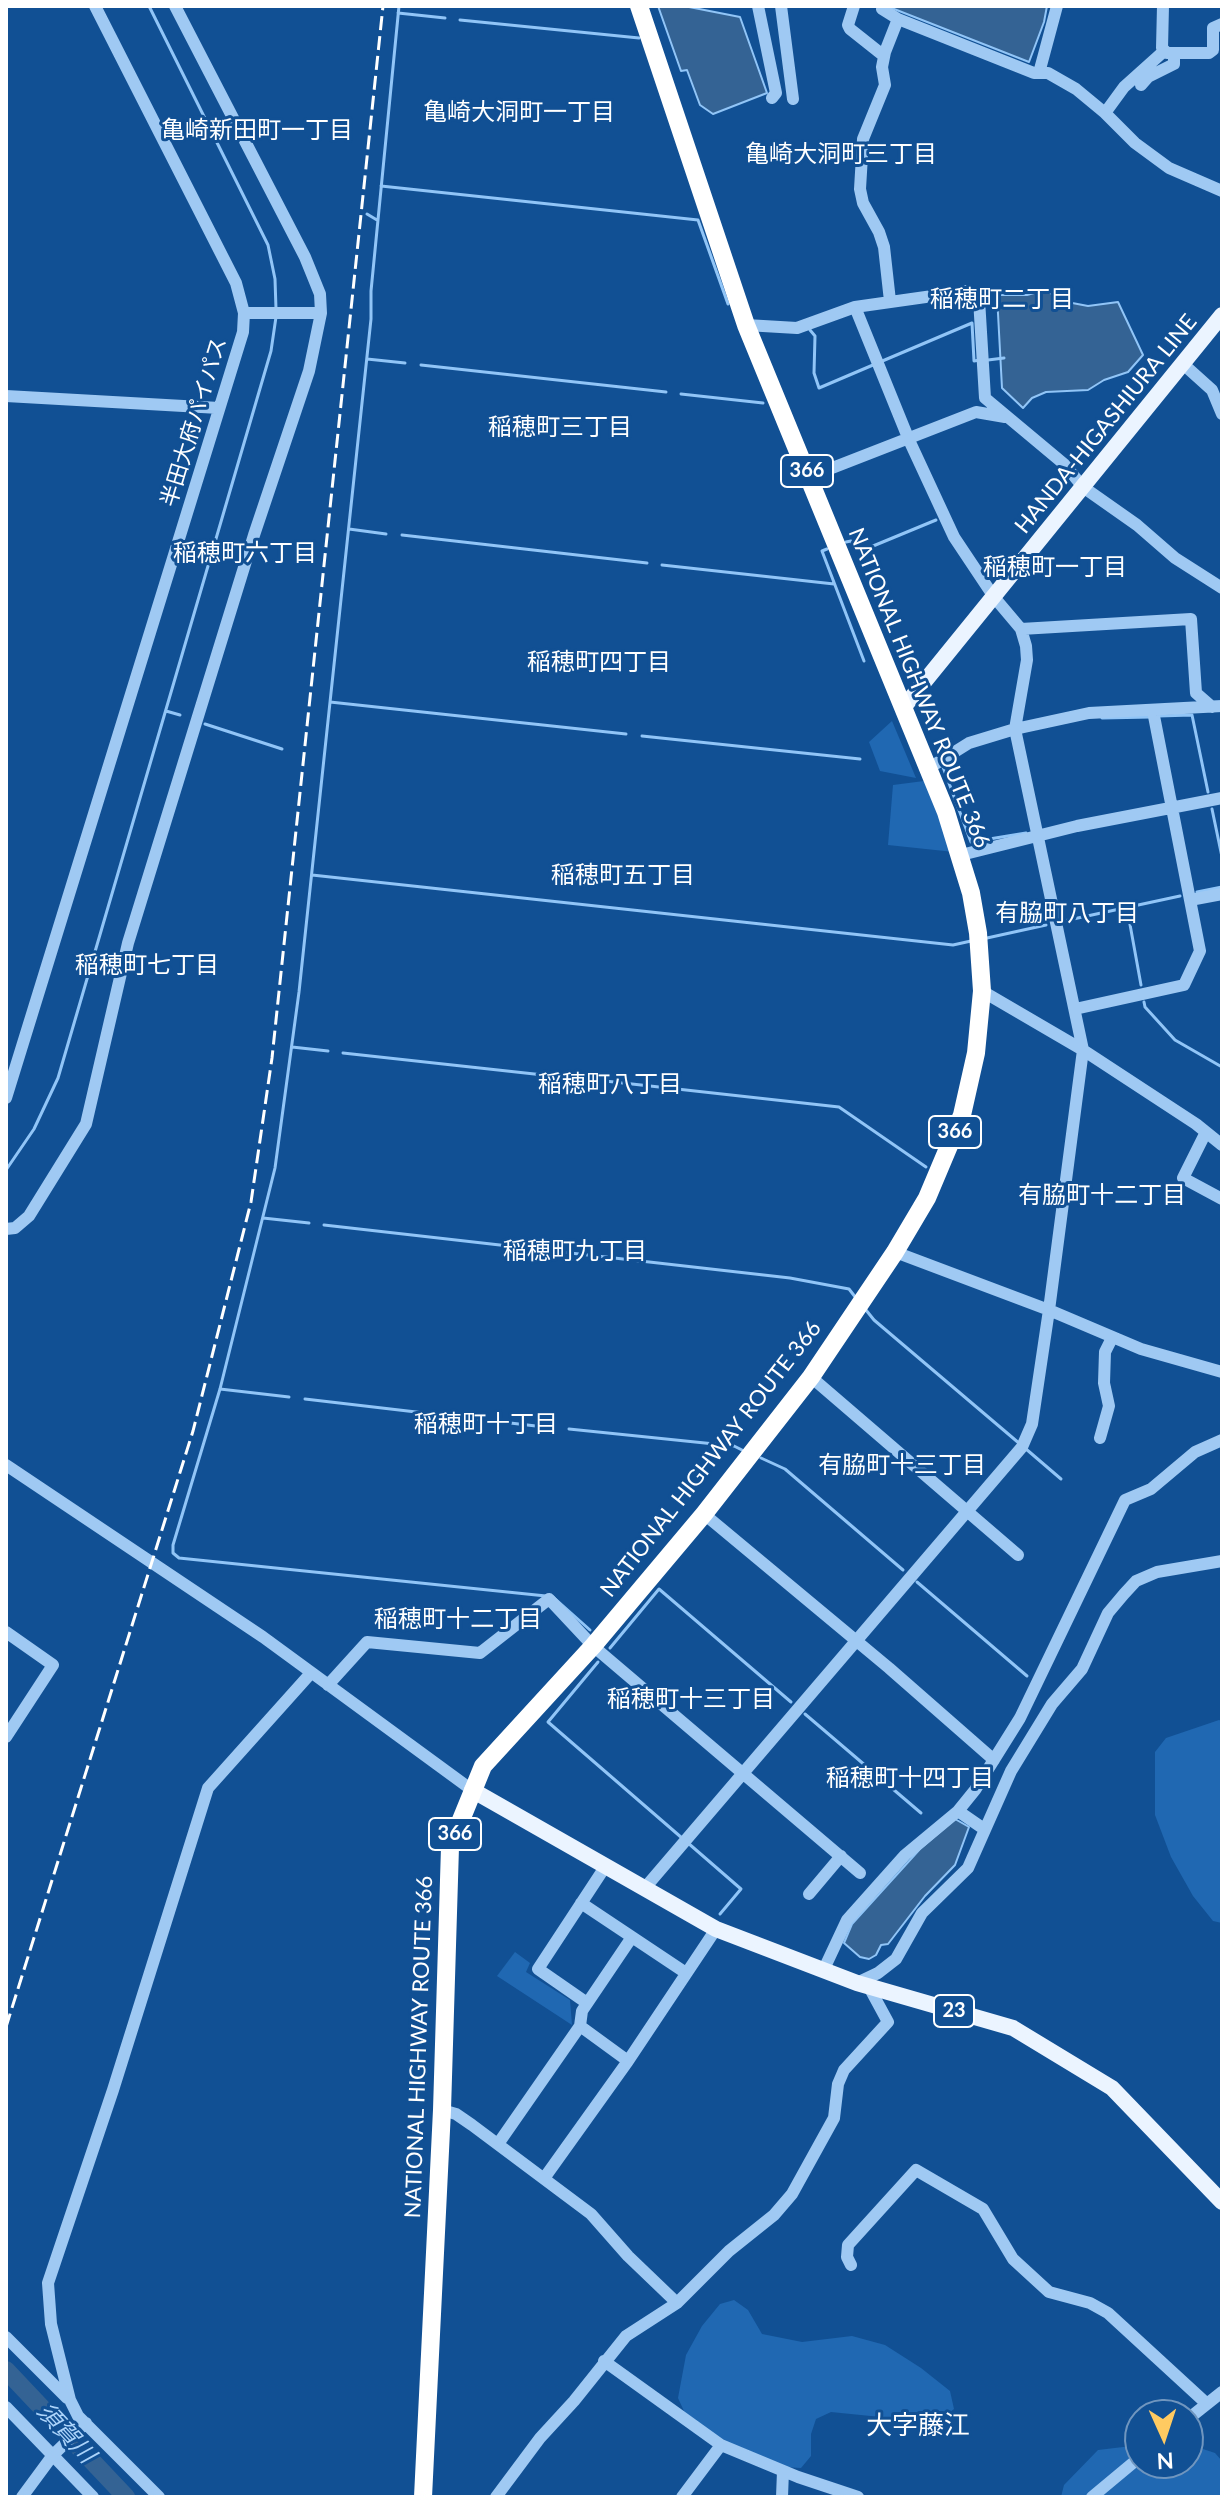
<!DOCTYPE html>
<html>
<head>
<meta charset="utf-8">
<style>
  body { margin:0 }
  #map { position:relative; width:1228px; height:2503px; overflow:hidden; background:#115094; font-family:Lato,sans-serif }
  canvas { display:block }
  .frame { position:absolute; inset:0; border:8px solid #fff; pointer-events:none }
  .north { position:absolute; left:1124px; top:2399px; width:80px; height:80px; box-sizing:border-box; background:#115094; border:2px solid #7096bf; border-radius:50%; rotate:177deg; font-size:22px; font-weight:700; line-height:32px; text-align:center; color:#fff }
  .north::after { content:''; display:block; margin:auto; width:28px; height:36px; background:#ffca61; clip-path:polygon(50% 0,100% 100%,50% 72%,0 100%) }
</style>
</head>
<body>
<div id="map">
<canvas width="1228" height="2503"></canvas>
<div class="frame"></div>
<div class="north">N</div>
</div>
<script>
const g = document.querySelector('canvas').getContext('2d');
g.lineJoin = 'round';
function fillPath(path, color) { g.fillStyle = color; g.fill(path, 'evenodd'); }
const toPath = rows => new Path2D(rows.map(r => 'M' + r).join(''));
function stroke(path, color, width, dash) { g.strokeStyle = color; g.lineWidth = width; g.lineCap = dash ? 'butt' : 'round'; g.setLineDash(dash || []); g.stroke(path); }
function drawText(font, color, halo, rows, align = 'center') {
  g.font = font + ' Lato,"Noto Sans JP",sans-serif'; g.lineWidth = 6; g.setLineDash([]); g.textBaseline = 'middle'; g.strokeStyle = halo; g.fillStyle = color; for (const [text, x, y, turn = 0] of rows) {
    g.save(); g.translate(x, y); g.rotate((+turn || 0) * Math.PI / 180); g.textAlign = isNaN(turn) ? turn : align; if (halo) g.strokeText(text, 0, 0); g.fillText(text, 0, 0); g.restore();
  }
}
const green = toPath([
  [892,721,916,778,880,771,869,742],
  [924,781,954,852,888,845,893,785],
  [1219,1720,1222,1721,1222,1923,1213,1921,1193,1896,1171,1857,1155,1815,1155,1752,1166,1738],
  [515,1952,530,1963,526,1972,570,2000,572,2025,497,1976],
  [734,2300,748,2310,762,2334,802,2342,852,2336,885,2345,921,2368,950,2391,954,2409,941,2419,930,2422,831,2412,816,2419,811,2434,811,2456,801,2468,766,2466,694,2433,678,2398,686,2355,702,2326,720,2304],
  [1188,2444,1215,2453,1222,2461,1222,2497,1061,2497,1064,2485,1098,2450,1140,2445,1140,2463,1188,2463]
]);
const water = toPath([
  [658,6,684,6,740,17,767,93,713,114,700,105,687,70,681,71,658,6],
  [1047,6,1044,22,1029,62,889,7,1047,6],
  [1045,290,1067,302,1088,306,1118,302,1143,355,1128,372,1104,380,1088,390,1046,392,1032,398,1023,408,1002,388,997,295,1027,295,1045,290],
  [955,1819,969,1827,955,1865,925,1896,888,1944,881,1945,876,1955,869,1959,860,1957,844,1943,852,1924,920,1849,955,1819]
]);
const stream = toPath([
  [149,6,268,245,275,279,276,309],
  [399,6,371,291,371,319,299,992,275,1168,220,1389,173,1545,173,1553,179,1558,546,1596],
  [398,13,445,18],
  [460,20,639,38],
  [381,186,698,220,728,304],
  [367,214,377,220],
  [810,330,815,336,814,373,819,388,873,365],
  [367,359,405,363],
  [988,360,1004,358],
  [880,362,972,323,974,361,980,360],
  [421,365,666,392],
  [681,394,763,403],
  [349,529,386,534],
  [402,535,647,563],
  [846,542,851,541,855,548,861,551,936,520],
  [827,549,822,551,864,661],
  [662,565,834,584],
  [330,702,626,734],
  [166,711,180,715],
  [1158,716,1192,715,1208,792],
  [1102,718,1151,717],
  [205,724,282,749],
  [642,736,860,759],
  [957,757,943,767,971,842,1026,833],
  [1212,809,1222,857],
  [312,875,953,945,971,941],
  [1197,892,1222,887],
  [1127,908,1141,985],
  [1064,921,1180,896],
  [987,938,1046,925],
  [1144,1002,1145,1007,1175,1040,1222,1067],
  [292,1047,328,1051],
  [343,1053,589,1080],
  [605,1081,839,1107,926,1167],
  [6,1170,34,1129,58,1078,271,351,276,317],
  [263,1218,309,1223],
  [324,1225,790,1278,849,1289,856,1298],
  [866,1310,874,1320,1020,1444],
  [220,1389,289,1397],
  [305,1399,553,1428],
  [569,1429,734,1446,742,1450],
  [1026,1449,1061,1479],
  [761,1458,785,1469,903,1570],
  [917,1582,1027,1676],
  [553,1597,590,1630],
  [610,1648,659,1589,791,1702],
  [598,1662,548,1722,682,1838],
  [805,1714,921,1813],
  [688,1843,741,1889,720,1914]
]);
const river = toPath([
  [6,2370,126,2497]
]);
const minor = toPath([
  [758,6,776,93,772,98],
  [781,6,793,99],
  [854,6,848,25,850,29,884,56],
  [884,6,882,9,898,19,1034,73,1048,73,1076,89,1105,113,1135,143,1169,168,1222,191],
  [1163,6,1162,48,1167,53,1209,53,1213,50,1213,28,1222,24],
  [1039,73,1057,6],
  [1141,85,1148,77,1174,64,1174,54],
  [1105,113,1124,87,1163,52],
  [890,301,884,247,879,232,863,203,860,189,863,139,885,85,882,67,885,52,898,19],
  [244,313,321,313],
  [746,325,797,328,855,307,968,291,979,299,985,398,1064,464,1083,487,1137,525,1175,558,1222,588],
  [1182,363,1212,390,1222,414],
  [6,396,219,408],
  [809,477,976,412,1005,417],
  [1021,629,1191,619,1196,693,1212,707],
  [929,768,969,743,1015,729,1089,713,1222,706],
  [961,855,1077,826,1222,798],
  [1190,900,1222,894],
  [982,991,1083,1050,1196,1124,1222,1145],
  [1075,1009,1184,985,1200,951,1153,711],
  [6,1098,243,332,244,313,236,283,95,6],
  [1206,1132,1183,1178,1222,1199],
  [6,1229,15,1228,29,1216,86,1124,128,943,254,535,309,371,321,313,320,294,305,257,175,6],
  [895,1252,1049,1310,1141,1349,1222,1372],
  [811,1377,1018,1555],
  [1100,1438,1109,1406,1104,1383,1105,1352,1112,1338],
  [6,1465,263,1637,472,1790],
  [704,1514,889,1668,994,1760],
  [6,1632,53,1665,6,1737],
  [328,1685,367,1642,480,1653,549,1599,593,1646,860,1873],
  [958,1811,984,1829],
  [644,1889,1022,1447,1032,1424,1049,1310,1083,1050,1015,729,1027,660,1026,646,1021,629,994,597,954,537,909,440,855,307],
  [809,1894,841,1856],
  [581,1903,686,1973],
  [824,1969,847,1920,905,1855,958,1811,975,1790,1020,1718,1125,1500,1151,1489,1195,1452,1222,1440],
  [857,1983,878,1973,896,1959,922,1913,968,1868,1011,1771,1052,1704,1082,1669,1108,1613,1124,1594,1136,1581,1157,1572,1222,1561],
  [587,2003,538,1969,605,1867],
  [580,2026,628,2061],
  [442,2110,456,2114,472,2125,591,2214,628,2256,677,2303],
  [498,2144,580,2026,582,2011,632,1937],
  [545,2177,628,2061,716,1929],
  [851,2265,847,2257,848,2245,916,2170,983,2209,1013,2259,1049,2292,1090,2303,1108,2313,1207,2404],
  [6,2337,67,2398],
  [604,2361,721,2445,798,2477,858,2497],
  [6,2407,93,2497],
  [1188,2419,1222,2392],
  [22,2497,53,2455,86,2423],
  [159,2497,78,2416,70,2400,51,2324,48,2283,113,2090,208,1788,311,1673],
  [496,2497,540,2438,574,2401,626,2336,677,2303,729,2251,774,2215,792,2194,834,2118,838,2084,844,2070,888,2022,869,1987],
  [682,2497,721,2445],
  [782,2497,783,2471],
  [1092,2497,1140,2457]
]);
const major = toPath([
  [903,708,1222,315],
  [472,1790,716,1929,857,1983,1013,2028,1112,2088,1222,2202]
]);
const highway = toPath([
  [423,2497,442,2110,450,1847,483,1766,593,1646,704,1514,811,1377,895,1252,927,1198,962,1115,976,1053,982,991,978,933,971,893,946,812,746,325,639,6]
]);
const rail = toPath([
  [6,2027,193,1431,251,1202,272,1058,383,6]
]);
const shields = [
  [807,471,52],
  [955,1132,52],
  [455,1834,52],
  [954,2011,40]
];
const shieldNames = [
  ["366",807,471],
  ["366",955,1132],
  ["366",455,1834],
  ["23",954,2011]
];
const streetNames = [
  ["半田大府パイパス",194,422,-73],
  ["HANDA-HIGASHIURA LINE",1106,424,-51],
  ["NATIONAL HIGHWAY ROUTE 366",919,688,68],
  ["NATIONAL HIGHWAY ROUTE 366",711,1459,-52],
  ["NATIONAL HIGHWAY ROUTE 366",419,2047,-88]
];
const neighbourhoodNames = [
  ["亀崎大洞町一丁目",519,112],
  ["亀崎新田町一丁目",257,130],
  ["亀崎大洞町三丁目",841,154],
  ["稲穂町二丁目",1002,299],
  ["稲穂町三丁目",560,427],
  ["稲穂町六丁目",245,553],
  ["稲穂町一丁目",1055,567],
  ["稲穂町四丁目",599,662],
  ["稲穂町五丁目",623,875],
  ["有脇町八丁目",1067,913],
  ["稲穂町七丁目",147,965],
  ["稲穂町八丁目",610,1084],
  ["有脇町十二丁目",1102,1195],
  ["稲穂町九丁目",575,1251],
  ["稲穂町十丁目",486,1424],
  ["有脇町十三丁目",902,1465],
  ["稲穂町十二丁目",458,1619],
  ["稲穂町十三丁目",691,1699],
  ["稲穂町十四丁目",910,1778]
];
const waterNames = [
  ["須賀川",66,2433,47]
];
const quarterNames = [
  ["大字藤江",918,2426]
];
fillPath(green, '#2068b2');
fillPath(water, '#346394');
stroke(water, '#91c5f7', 2);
stroke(stream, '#91c5f7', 3);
stroke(river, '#346394', 18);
stroke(minor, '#9fc9f3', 12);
stroke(major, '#ebf4ff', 16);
stroke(highway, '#fff', 18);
stroke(rail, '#fff', 3, [14, 6]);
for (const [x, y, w] of shields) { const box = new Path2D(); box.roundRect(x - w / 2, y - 16, w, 32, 6); g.fillStyle = '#115094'; g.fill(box); stroke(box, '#fff', 2); }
drawText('bold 20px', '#fff', null, shieldNames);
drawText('22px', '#fff', '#115094', streetNames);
drawText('24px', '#fff', '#115094', neighbourhoodNames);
drawText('italic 24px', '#abd3fa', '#115094', waterNames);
drawText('26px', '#fff', '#115094', quarterNames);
</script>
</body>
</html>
